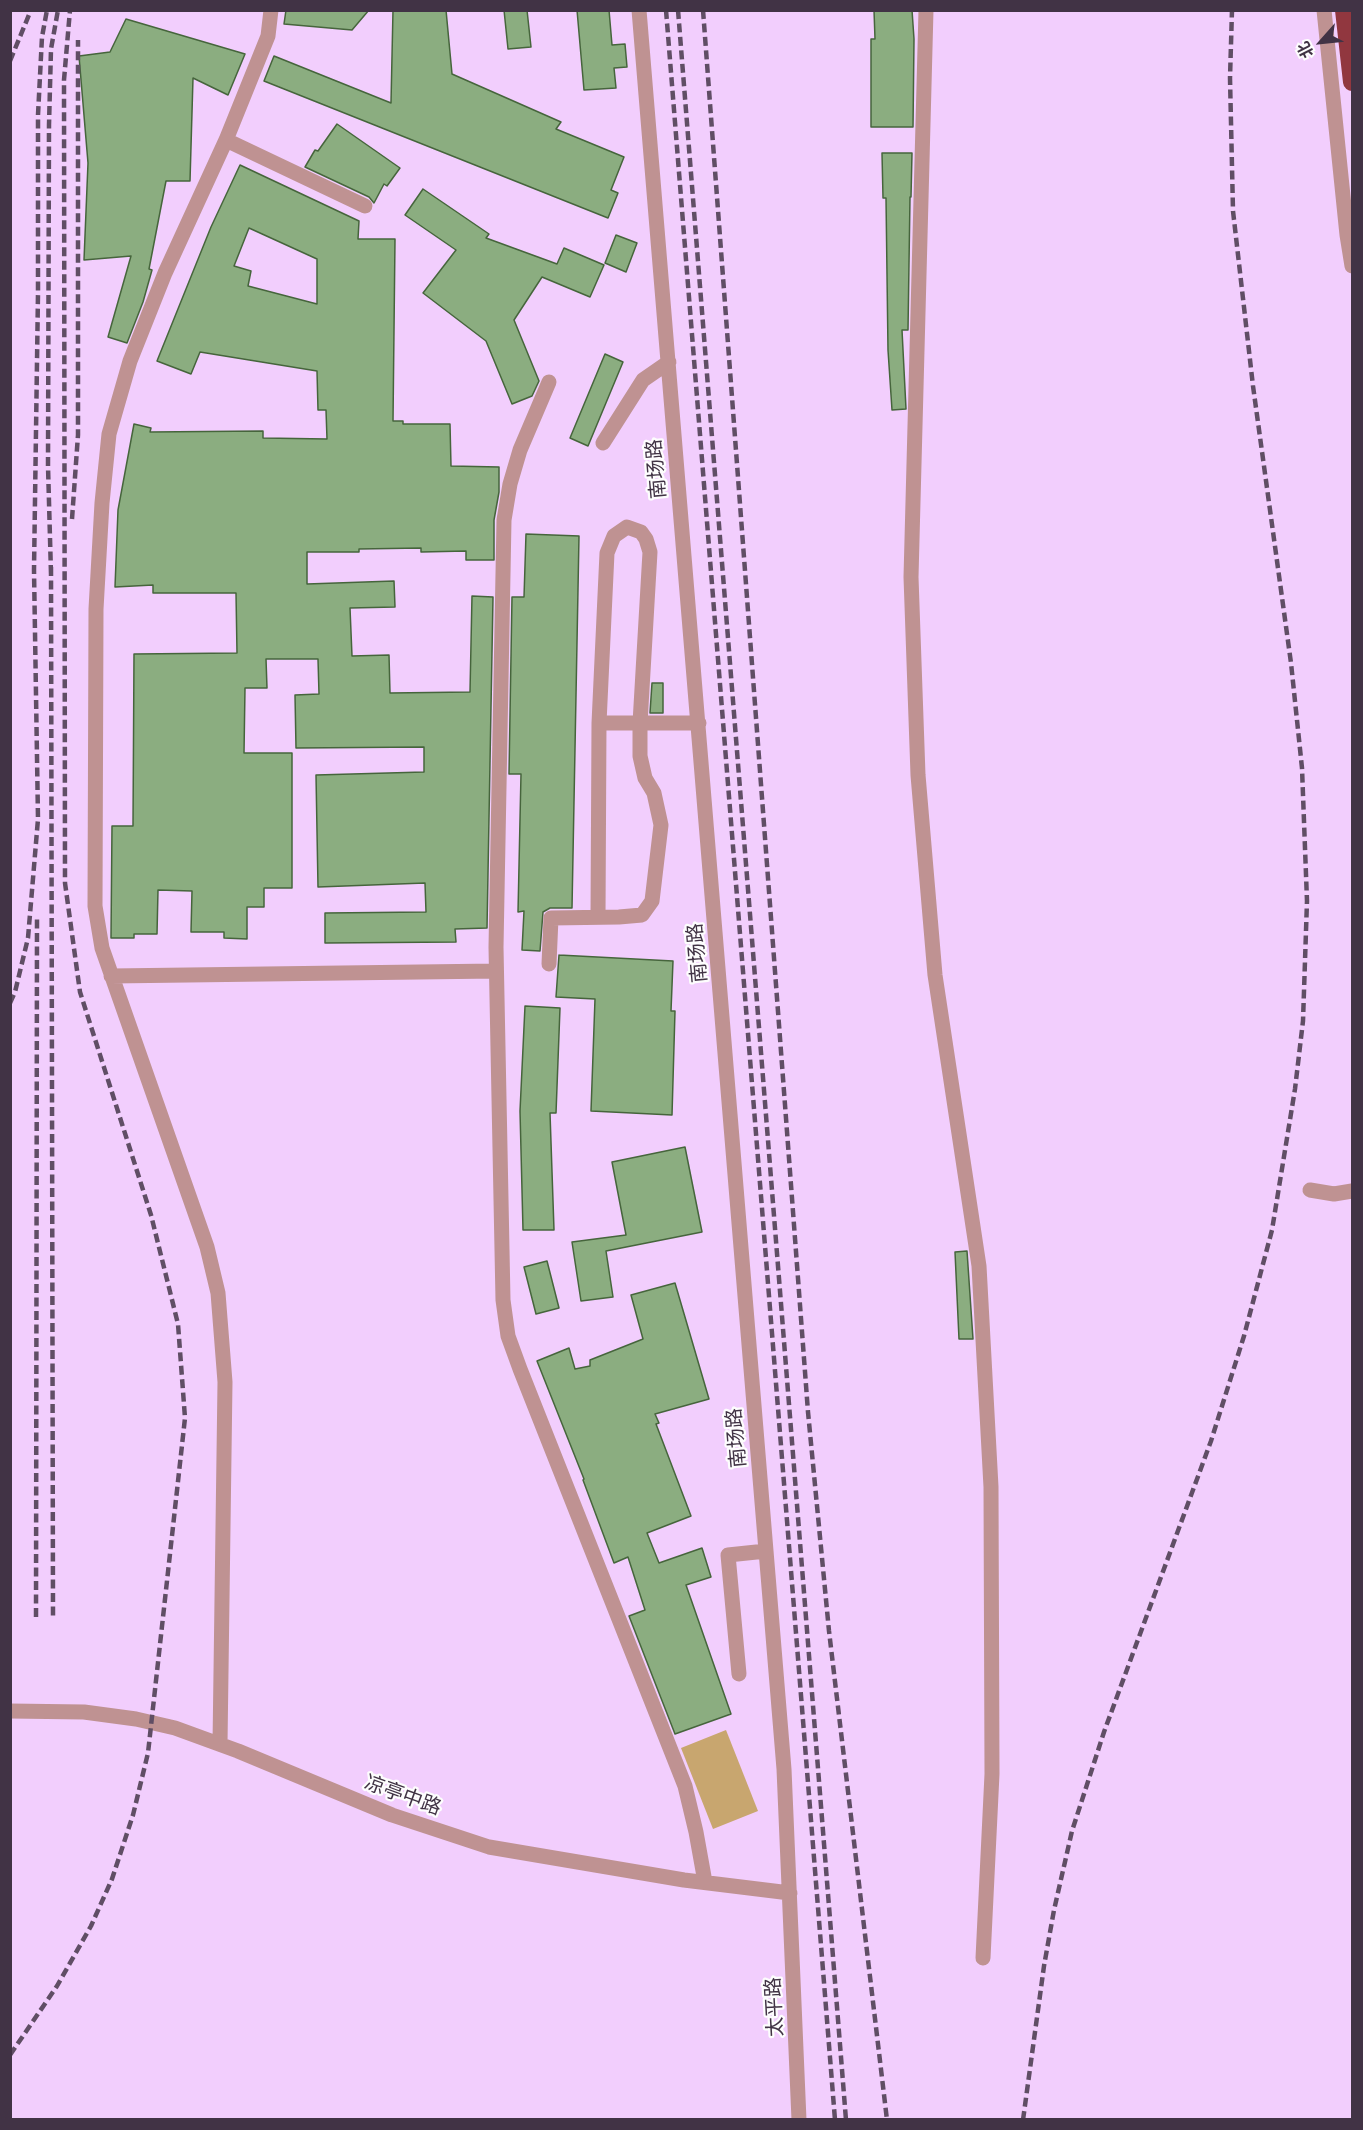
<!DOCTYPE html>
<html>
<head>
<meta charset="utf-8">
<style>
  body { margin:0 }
  #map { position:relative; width:1363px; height:2130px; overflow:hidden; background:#f2cefd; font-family:Barlow,"Noto Sans SC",sans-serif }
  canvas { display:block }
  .frame { position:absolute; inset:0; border:12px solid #413345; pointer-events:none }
  .north { position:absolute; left:1291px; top:12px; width:60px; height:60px; -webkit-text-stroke:4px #fdfdfd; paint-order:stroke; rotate:243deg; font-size:16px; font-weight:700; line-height:24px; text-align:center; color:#413345 }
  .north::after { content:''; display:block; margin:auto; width:21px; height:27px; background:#413345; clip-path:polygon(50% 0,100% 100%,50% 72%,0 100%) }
</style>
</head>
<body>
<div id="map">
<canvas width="1363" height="2130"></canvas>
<div class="frame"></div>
<div class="north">北</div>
</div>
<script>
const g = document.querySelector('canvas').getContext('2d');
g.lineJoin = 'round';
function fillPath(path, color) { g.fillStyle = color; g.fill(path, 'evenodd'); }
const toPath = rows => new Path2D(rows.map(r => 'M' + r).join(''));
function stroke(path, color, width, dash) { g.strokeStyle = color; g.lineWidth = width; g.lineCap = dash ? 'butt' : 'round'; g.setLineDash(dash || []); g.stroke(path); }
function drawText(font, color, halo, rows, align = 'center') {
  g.font = font + ' Barlow,"Noto Sans SC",sans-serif'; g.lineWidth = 4.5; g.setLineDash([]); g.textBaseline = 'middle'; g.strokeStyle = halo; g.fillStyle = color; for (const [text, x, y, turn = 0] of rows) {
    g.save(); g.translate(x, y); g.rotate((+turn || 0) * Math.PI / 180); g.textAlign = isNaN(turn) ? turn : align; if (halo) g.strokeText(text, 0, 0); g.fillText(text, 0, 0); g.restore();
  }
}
const green = toPath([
  [726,1730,758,1811,713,1829,681,1748]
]);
const building = toPath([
  [286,10,369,10,352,30,284,24,286,10],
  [393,10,446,10,452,74,561,122,556,129,624,157,611,190,618,193,608,218,264,81,274,56,391,103,393,10],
  [504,10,527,10,531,47,508,49,504,10],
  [577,10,609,10,612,45,625,44,627,67,614,68,616,88,584,90,577,10],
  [874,10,912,10,914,39,913,127,871,127,871,39,875,39,874,10],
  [126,19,245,54,228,95,193,78,190,181,166,181,149,269,152,270,143,302,127,343,108,337,131,256,84,260,88,163,79,56,110,52,126,19],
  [337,124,400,168,387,186,384,184,374,203,369,197,305,167,315,150,318,151,337,124],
  [882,153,912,153,911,197,910,197,908,330,902,330,906,409,892,410,888,350,886,198,883,198,882,153],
  [240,165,359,221,358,239,395,239,393,421,403,421,403,424,450,424,451,466,499,467,499,492,494,520,494,560,466,560,466,551,421,552,421,548,359,549,359,552,307,552,307,584,394,581,395,607,350,608,352,656,389,655,390,693,470,692,472,596,493,597,487,928,455,929,456,942,325,943,325,913,426,912,425,883,318,887,316,775,424,772,424,747,296,748,295,695,319,694,318,659,266,659,267,688,245,688,244,753,292,753,292,888,264,888,264,907,247,907,247,939,224,938,224,932,191,932,192,891,158,890,157,934,134,934,134,938,111,938,112,826,133,826,134,654,237,653,236,593,153,593,153,585,115,587,118,510,134,424,151,428,150,432,263,431,263,438,327,439,326,410,318,410,317,371,200,352,191,374,157,361,211,227,240,165],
  [249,228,317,259,317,304,248,286,251,271,234,266,249,228],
  [423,189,489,234,486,238,557,264,564,248,604,265,590,297,542,277,514,320,539,381,532,396,512,404,486,341,423,293,456,250,405,215,423,189],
  [616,235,637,243,626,272,605,263,616,235],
  [605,354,623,362,588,446,570,438,605,354],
  [526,534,579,536,572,908,550,908,543,912,540,951,522,950,524,911,518,912,521,774,509,774,512,597,524,597,526,534],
  [652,683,663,683,663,713,650,713,652,683],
  [559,955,673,961,671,1011,675,1011,672,1115,591,1111,595,999,556,997,559,955],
  [525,1006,560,1008,556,1113,550,1113,554,1230,523,1230,520,1111,525,1006],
  [685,1147,702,1232,606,1251,613,1297,581,1301,572,1242,626,1235,612,1162,685,1147],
  [967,1251,973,1339,959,1339,955,1252,967,1251],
  [547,1261,559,1308,536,1314,524,1267,547,1261],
  [675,1283,709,1399,655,1414,659,1423,656,1424,691,1516,647,1533,659,1563,702,1548,711,1577,686,1585,731,1714,675,1734,629,1616,645,1610,628,1557,614,1563,583,1480,584,1479,537,1361,569,1348,575,1369,590,1366,590,1360,643,1339,631,1295,675,1283]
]);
const minor = toPath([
  [639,10,784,1769,799,2120],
  [926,10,911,577,918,775,935,975,979,1266,991,1487,992,1774,983,1958],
  [1324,10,1347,235,1352,266],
  [226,140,365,206],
  [549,382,520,450,510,484,504,520,496,947,503,1300,508,1336,520,1369,685,1786,696,1832,705,1882],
  [603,443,643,380,669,362],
  [599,723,699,723],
  [549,964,551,918,619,917,642,915,652,901,661,825,654,793,645,778,640,756,640,723,650,552,646,539,641,532,627,527,614,536,607,553,599,723,598,917],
  [111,976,496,971],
  [1310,1190,1334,1194,1352,1191],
  [739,1674,728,1555,766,1551],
  [10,1711,84,1712,136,1719,175,1728,238,1751,392,1815,489,1847,684,1880,790,1893],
  [220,1744,225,1382,218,1293,207,1247,102,948,95,906,96,609,102,503,109,434,130,361,165,273,226,140,268,36,271,10]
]);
const highway = toPath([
  [1344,10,1352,82]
]);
const rail = toPath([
  [666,10,835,2120],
  [678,10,846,2120],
  [703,10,808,1412,829,1631,887,2120],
  [10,61,31,10],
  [72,519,78,435,78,40],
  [51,567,53,1616],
  [51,574,48,466,49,125,51,49,58,10],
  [10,1003,15,992,28,938,38,819,34,570,38,293,38,115,42,37,47,10],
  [36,1617,37,919],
  [10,2055,57,1986,91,1926,112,1879,133,1815,148,1753,185,1418,178,1324,151,1215,80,992,65,883,64,80,70,10],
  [1023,2120,1044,1966,1054,1910,1072,1831,1104,1732,1211,1441,1244,1336,1272,1230,1295,1089,1303,1021,1307,901,1302,768,1291,663,1253,386,1233,211,1230,78,1232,10]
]);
const streetNames = [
  ["南场路",656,469,-95],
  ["南场路",697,953,-95],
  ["南场路",736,1438,-95],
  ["凉亭中路",403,1795,20],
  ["太平路",774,2007,-93]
];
fillPath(green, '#c8a66f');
fillPath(building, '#8bad80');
stroke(building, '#46653c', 1.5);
stroke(minor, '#bf9292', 15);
stroke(highway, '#91373f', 18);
stroke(rail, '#604e65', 4.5, [9, 4.5]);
drawText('20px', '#413345', '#fdfdfd', streetNames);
</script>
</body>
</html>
